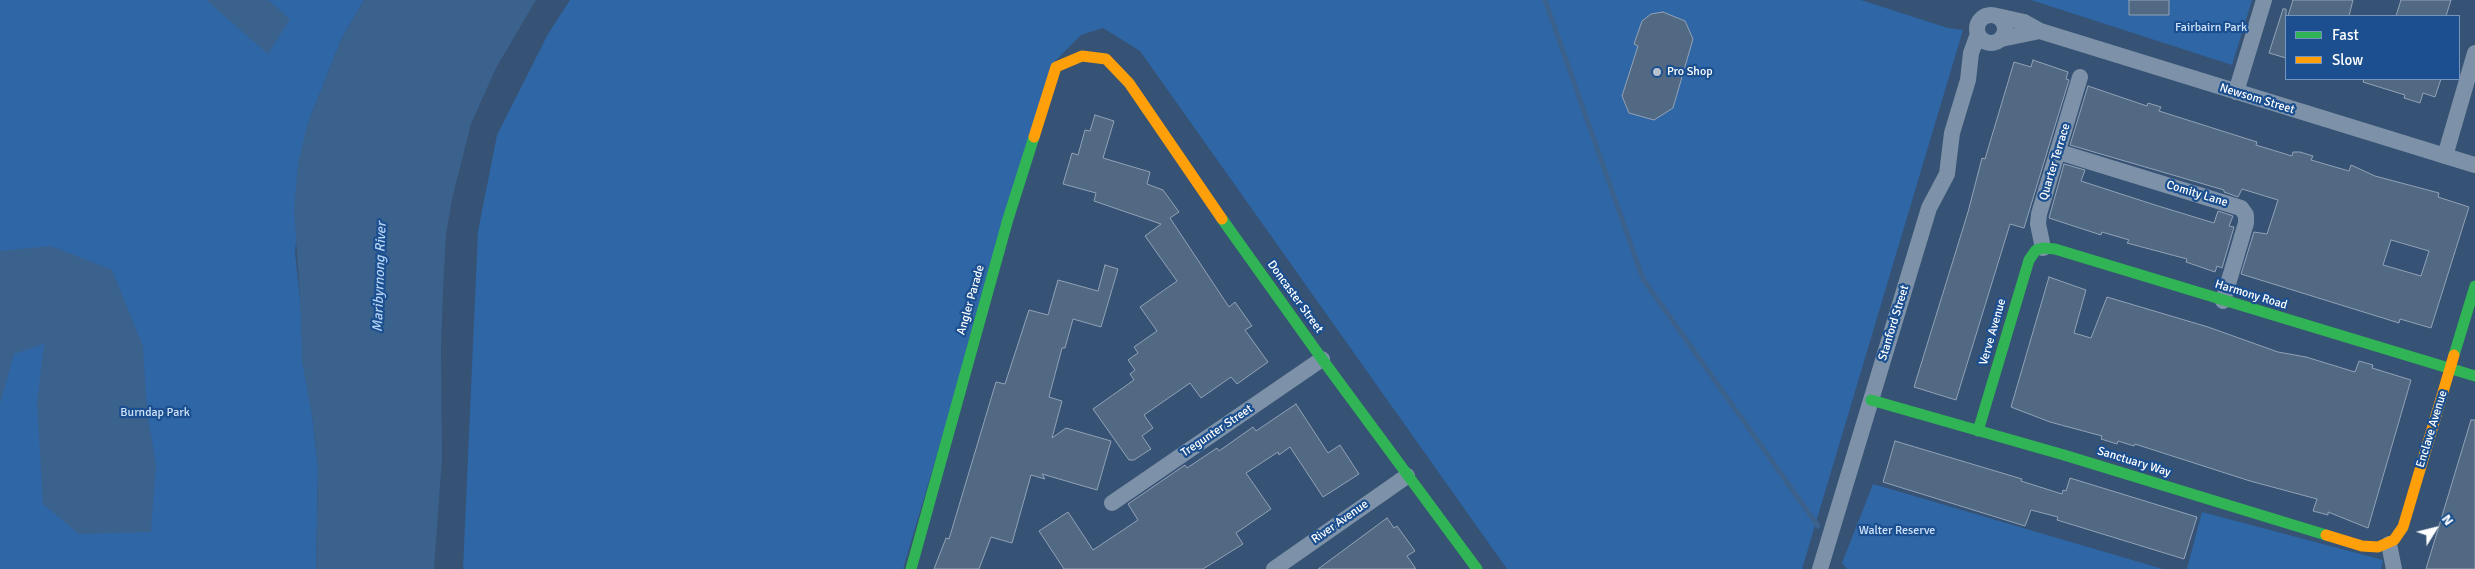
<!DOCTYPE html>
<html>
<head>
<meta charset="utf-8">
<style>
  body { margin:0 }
  #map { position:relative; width:2475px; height:569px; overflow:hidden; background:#365274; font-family:Signika,sans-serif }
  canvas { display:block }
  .legend { position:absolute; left:2285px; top:15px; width:175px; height:65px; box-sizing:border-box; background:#1b4f8f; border:1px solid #7695bc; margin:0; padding:6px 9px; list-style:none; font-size:15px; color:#fff }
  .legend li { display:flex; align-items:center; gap:10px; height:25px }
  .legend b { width:25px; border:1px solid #7695bc }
  .north { position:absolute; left:2410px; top:504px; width:50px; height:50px; -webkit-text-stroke:4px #1b4f8f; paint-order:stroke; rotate:54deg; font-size:14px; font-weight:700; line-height:20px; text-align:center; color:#fff }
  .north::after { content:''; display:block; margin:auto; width:18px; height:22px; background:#fff; clip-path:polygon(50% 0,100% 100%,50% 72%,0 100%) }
</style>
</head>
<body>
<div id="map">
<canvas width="2475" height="569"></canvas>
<ul class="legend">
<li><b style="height:6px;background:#30b455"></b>Fast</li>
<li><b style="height:6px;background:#ff9f0a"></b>Slow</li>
</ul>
<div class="north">N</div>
</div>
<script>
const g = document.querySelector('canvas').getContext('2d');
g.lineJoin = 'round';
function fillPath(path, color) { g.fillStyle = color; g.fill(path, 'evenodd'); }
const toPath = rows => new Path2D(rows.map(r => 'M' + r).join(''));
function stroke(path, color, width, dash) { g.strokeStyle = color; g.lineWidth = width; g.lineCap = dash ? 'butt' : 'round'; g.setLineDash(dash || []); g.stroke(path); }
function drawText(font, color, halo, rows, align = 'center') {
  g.font = font + ' Signika,sans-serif'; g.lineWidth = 4.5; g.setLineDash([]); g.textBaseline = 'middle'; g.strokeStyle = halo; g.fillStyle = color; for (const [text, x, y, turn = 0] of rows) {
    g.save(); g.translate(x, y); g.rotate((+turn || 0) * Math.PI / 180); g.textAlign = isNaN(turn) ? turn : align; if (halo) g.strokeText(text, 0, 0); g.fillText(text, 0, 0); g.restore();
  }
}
const green = toPath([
  [0,0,364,0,341,40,308,123,295,252,318,470,316,569,0,569],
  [570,0,1861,0,1948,28,1963,30,1802,569,1507,569,1140,51,1103,28,1081,35,1053,63,903,569,463,569,478,231,497,135,548,34],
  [2031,0,2252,0,2232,65],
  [1873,484,2163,569,1847,569,1842,563],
  [2202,512,2383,560,2381,569,2187,569]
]);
const water = toPath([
  [206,0,268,0,290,19,268,54],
  [364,0,536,0,496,68,471,124,452,199,446,235,443,291,441,349,442,459,434,569,316,569,318,470,313,421,302,362,300,297,294,210,298,163,308,123,341,40],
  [51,246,112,270,143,346,147,412,156,464,151,532,79,534,43,504,37,403,44,344,14,354,0,404,0,251]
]);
const stream = toPath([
  [1545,0,1643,279,1818,526]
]);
const building = toPath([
  [2129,0,2169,0,2169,15,2129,15,2129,0],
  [2293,0,2353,0,2349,16,2288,16,2293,0],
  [2401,0,2451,0,2446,16,2396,16,2401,0],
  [2283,9,2286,9,2286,58,2269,53,2283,9],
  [1663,12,1685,21,1693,39,1673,108,1654,120,1629,113,1622,96,1638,46,1634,44,1642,21,1651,14,1663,12],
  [2033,60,2068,72,2066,79,2069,80,2024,228,2010,224,1956,400,1914,387,1968,212,1982,158,1985,159,2014,62,2031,67,2033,60],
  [2364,79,2441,79,2435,97,2423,93,2420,103,2404,98,2405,95,2363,82,2364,79],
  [2088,86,2147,106,2148,103,2161,107,2159,111,2257,142,2256,145,2292,156,2293,152,2300,152,2313,156,2311,160,2349,171,2351,165,2375,176,2439,193,2438,197,2469,207,2431,328,2400,319,2399,323,2241,274,2254,232,2267,234,2278,200,2242,189,2238,197,2224,192,2224,190,2070,145,2088,86],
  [2391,240,2429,251,2421,276,2383,265,2391,240],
  [1095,115,1114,121,1103,158,1150,172,1147,184,1163,190,1179,212,1170,218,1229,307,1235,302,1252,326,1245,330,1268,362,1237,384,1231,377,1201,398,1190,383,1144,415,1153,428,1142,436,1151,449,1134,460,1129,460,1093,409,1134,380,1130,374,1135,370,1128,360,1138,353,1134,347,1157,331,1140,307,1177,281,1145,236,1161,224,1094,201,1096,193,1063,184,1072,153,1078,155,1085,130,1090,131,1095,115],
  [2064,164,2085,170,2081,181,2155,205,2214,223,2218,211,2233,216,2229,226,2234,227,2222,268,2217,266,2215,272,2186,262,2187,259,2127,243,2129,240,2102,232,2101,235,2049,218,2064,164],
  [1105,265,1118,269,1101,327,1073,319,1065,348,1062,348,1049,397,1062,401,1052,438,1066,428,1111,441,1097,490,1042,474,1045,479,1031,475,1012,543,991,537,979,569,934,569,946,538,949,539,996,382,1005,384,1029,310,1048,315,1058,280,1098,291,1105,265],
  [2049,277,2086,290,2074,333,2091,338,2107,297,2208,327,2278,352,2306,357,2355,372,2359,361,2373,365,2372,368,2411,380,2368,528,2328,512,2328,515,2313,511,2317,499,2250,481,2135,444,2134,446,2118,441,2117,444,2101,439,2102,436,2050,422,2011,407,2049,277],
  [1296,404,1328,453,1340,445,1359,474,1323,497,1290,447,1279,455,1278,452,1246,473,1271,509,1236,533,1243,544,1203,569,1064,569,1039,531,1068,512,1093,550,1138,520,1128,504,1185,465,1187,468,1217,448,1219,451,1253,427,1256,431,1296,404],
  [2471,420,2475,420,2475,569,2426,569,2471,420],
  [1895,441,2022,479,2021,481,2062,494,2063,490,2066,491,2070,478,2197,517,2184,559,2057,520,2058,517,2031,510,2025,526,1883,482,1895,441],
  [1387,518,1394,528,1397,526,1415,551,1407,556,1416,569,1318,569,1387,518]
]);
const street = toPath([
  '1977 29a14 14 0 1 1 28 0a14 14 0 1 1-28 0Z',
  [1997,16,2024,22,2040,31,2475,165],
  [2001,39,2040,31],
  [2236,92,2264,0],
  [2059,152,2241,208,2246,215,2246,223,2223,301],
  [2445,156,2475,53],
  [2043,248,2038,224,2039,214,2080,77],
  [1112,503,1322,359],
  [2389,544,2394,569],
  [1274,569,1407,476],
  [1820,569,1929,208,1947,174,1952,133,1968,80,1971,53,1978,34]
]);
const fast = toPath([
  [1222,219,1322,359,1477,569],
  [2454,355,2475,286],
  [1871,400,2064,455,2326,535],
  [1978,431,2029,260,2036,250,2043,248,2055,249,2475,376],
  [911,569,1008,219,1034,137]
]);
const slow = toPath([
  [1034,137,1056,67,1082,56,1106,59,1129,83,1222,219],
  [2326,535,2362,546,2378,547,2394,540,2403,527,2454,355]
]);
const markers = [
  [1657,72,5,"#b9c2ce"]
];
const parkNames = [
  ["Fairbairn Park",2211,28],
  ["Burndap Park",155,413],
  ["Walter Reserve",1897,531]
];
const poiNames = [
  ["Pro Shop",1667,72]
];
const streetNames = [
  ["Newsom Street",2257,99,17],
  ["Quarter Terrace",2055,162,-73],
  ["Comity Lane",2197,194,17],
  ["Harmony Road",2251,295,17],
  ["Doncaster Street",1295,297,54],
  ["Angler Parade",971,300,-74],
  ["Stanford Street",1894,323,-73],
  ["Verve Avenue",1993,332,-74],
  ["Enclave Avenue",2432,429,-73],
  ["Tregunter Street",1217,431,-34],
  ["Sanctuary Way",2134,462,17],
  ["River Avenue",1340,522,-35]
];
const waterNames = [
  ["Maribyrnong River",380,277,-88]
];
fillPath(green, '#2f66a5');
fillPath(water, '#3b618d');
stroke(stream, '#3b618d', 5);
fillPath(building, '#526984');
stroke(building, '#92a2b6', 1);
stroke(street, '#7d92a8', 16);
stroke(fast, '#30b455', 11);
stroke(slow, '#ff9f0a', 11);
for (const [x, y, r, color] of markers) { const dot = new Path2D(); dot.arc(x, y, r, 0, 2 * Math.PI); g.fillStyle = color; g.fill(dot); stroke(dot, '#1b4f8f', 2); }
drawText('12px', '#cfe3fa', '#1b4f8f', parkNames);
drawText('12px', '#fff', '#1b4f8f', poiNames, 'left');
drawText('12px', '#fff', '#1b4f8f', streetNames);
drawText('italic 14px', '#b5d3f5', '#1b4f8f', waterNames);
</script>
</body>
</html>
